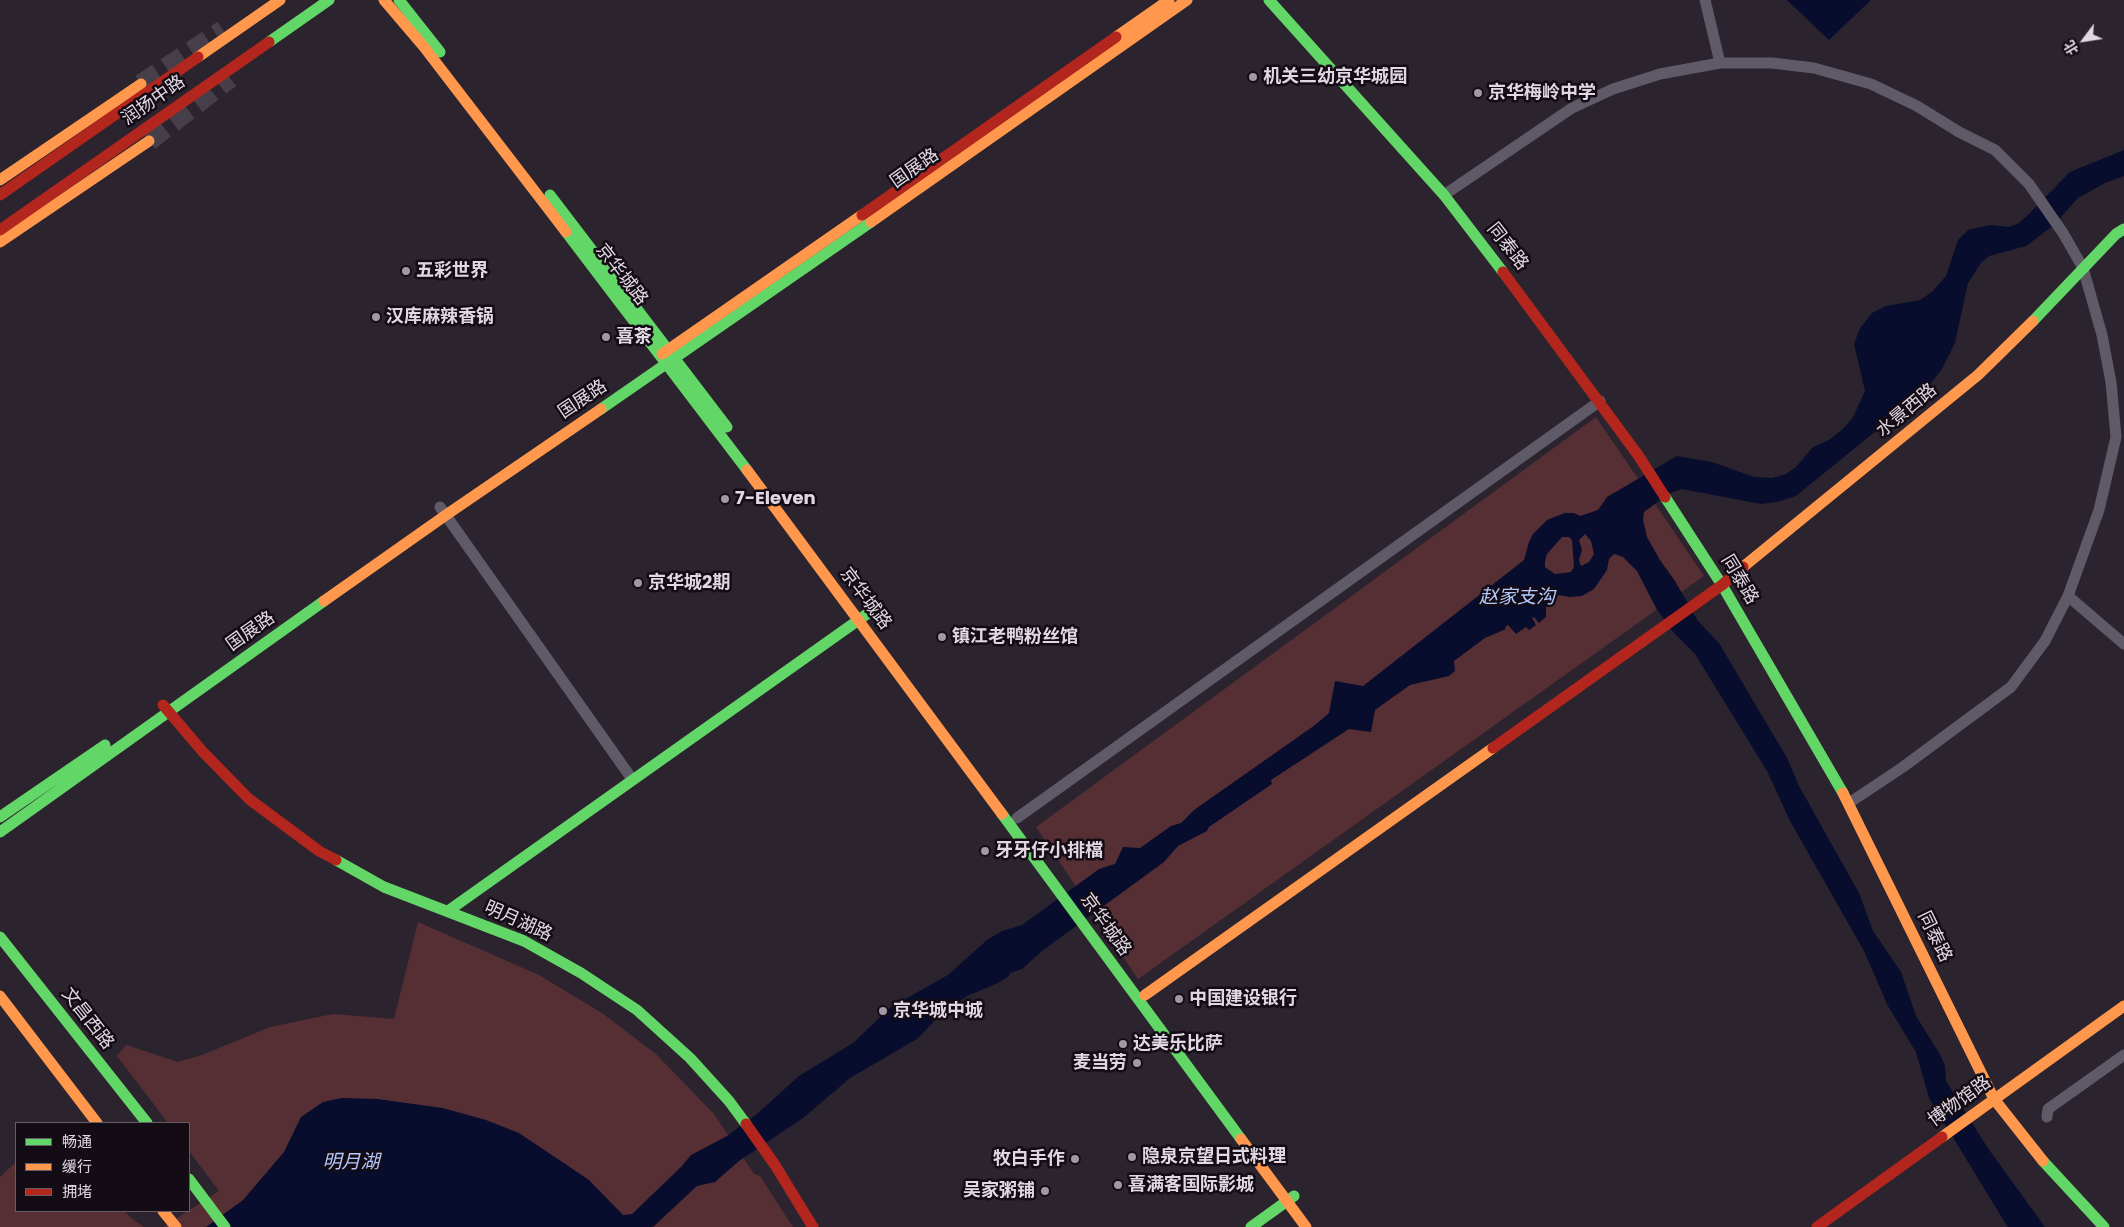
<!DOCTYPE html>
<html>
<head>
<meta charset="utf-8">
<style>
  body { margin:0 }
  #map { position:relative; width:2124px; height:1227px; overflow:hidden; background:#2b232d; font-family:Poppins,"Noto Sans SC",sans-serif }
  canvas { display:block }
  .legend { position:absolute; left:15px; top:1122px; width:175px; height:90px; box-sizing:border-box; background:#130c14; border:1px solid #655d67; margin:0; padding:6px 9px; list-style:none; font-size:15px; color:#e1d7e3 }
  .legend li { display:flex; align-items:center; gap:10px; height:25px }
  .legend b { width:25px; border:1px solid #655d67 }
  .north { position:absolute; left:2059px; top:15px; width:50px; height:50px; -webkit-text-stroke:4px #130c14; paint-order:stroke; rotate:239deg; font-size:14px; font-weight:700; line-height:20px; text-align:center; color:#e1d7e3 }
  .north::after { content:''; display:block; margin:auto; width:18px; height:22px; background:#e1d7e3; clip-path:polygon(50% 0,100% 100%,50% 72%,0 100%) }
</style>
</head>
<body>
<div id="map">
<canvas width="2124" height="1227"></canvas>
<ul class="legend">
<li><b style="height:6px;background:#63d668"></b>畅通</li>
<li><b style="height:6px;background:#ff974d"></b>缓行</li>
<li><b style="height:6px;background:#b3261e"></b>拥堵</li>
</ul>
<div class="north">北</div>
</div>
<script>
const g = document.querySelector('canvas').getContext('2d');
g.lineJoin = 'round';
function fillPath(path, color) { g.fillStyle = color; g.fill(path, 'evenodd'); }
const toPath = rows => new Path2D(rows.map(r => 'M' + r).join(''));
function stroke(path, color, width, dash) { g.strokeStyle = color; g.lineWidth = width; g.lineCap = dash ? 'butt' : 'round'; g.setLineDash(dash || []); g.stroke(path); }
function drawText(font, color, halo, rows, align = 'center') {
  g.font = font + ' Poppins,"Noto Sans SC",sans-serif'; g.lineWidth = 5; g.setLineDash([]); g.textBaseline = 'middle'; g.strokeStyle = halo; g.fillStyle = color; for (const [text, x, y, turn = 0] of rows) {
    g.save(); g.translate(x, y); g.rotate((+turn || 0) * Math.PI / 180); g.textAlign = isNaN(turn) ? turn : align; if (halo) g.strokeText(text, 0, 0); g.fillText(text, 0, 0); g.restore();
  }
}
const green = toPath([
  [1596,417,1704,576,1138,979,1036,827],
  [418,922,539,975,602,1013,656,1054,714,1114,754,1174,760,1176,793,1227,163,1227,219,1191,189,1151,189,1123,168,1123,117,1056,126,1045,178,1062,202,1055,270,1027,333,1014,394,1019],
  [16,1162,16,1211,124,1211,135,1221,144,1227,0,1227,0,1177]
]);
const water = toPath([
  [1787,0,1871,0,1829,40],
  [2124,150,2124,176,2105,183,2078,198,2054,225,2026,246,1989,256,1981,263,1968,283,1955,343,1942,369,1925,391,1796,496,1777,502,1761,504,1682,489,1670,493,1644,512,1643,520,1647,537,1660,560,1675,581,1698,621,1719,643,1787,758,1799,786,1859,893,1873,931,1901,972,1916,1016,1941,1056,1945,1066,1946,1081,1987,1147,2045,1227,2008,1227,2004,1221,1929,1098,1916,1052,1888,1006,1864,951,1790,821,1767,771,1695,654,1673,632,1656,608,1637,571,1623,557,1614,554,1609,559,1607,570,1594,589,1582,596,1570,597,1557,595,1546,603,1546,617,1539,623,1534,617,1532,618,1536,625,1529,630,1526,627,1516,634,1508,625,1505,627,1506,629,1485,638,1454,661,1455,671,1449,676,1410,685,1375,710,1371,732,1349,729,1271,780,1272,784,1209,827,1207,831,1178,846,1164,862,1042,951,1022,969,1010,973,1009,976,998,983,967,996,939,1016,917,1039,850,1078,803,1118,739,1161,715,1182,697,1186,653,1227,206,1227,243,1200,284,1152,301,1117,323,1102,342,1098,377,1099,443,1108,486,1120,519,1133,589,1180,623,1215,632,1214,681,1167,691,1155,727,1136,757,1114,799,1076,853,1043,891,1007,948,975,987,940,1002,931,1022,925,1099,869,1115,864,1123,847,1140,848,1171,826,1181,823,1194,810,1315,725,1329,713,1335,681,1363,686,1524,560,1529,542,1533,534,1547,520,1565,513,1574,513,1580,516,1598,510,1607,497,1677,456,1712,462,1754,477,1772,478,1786,474,1796,467,1813,447,1829,440,1844,428,1853,417,1865,391,1854,344,1860,328,1872,313,1886,306,1920,300,1932,292,1946,276,1958,240,1968,230,1991,225,2009,227,2019,223,2029,214,2070,172],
  [1585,534,1591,541,1594,554,1589,562,1581,566,1579,560,1582,550,1579,540],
  [1562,537,1569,537,1572,540,1574,567,1571,572,1555,574,1545,567,1545,561,1547,554]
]);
const highwayTunnel = toPath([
  [141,84,223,30],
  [149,141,230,78]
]);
const street = toPath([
  [1705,0,1720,63],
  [1444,195,1572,108,1613,89,1660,74,1720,63,1772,63,1814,68,1871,84,1917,106,1959,132,1995,150,2029,184,2063,233,2083,268,2102,335,2111,382,2116,437,2099,510,2068,596,2045,641,2011,687,1903,767,1849,803],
  [440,507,632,779],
  [2068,596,2124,644],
  [1017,818,1600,401],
  [2047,1117,2048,1109,2124,1055]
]);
const fast = toPath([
  [399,0,440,52],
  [1269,0,1444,195,1503,272],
  [269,42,329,0],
  [550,195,727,427],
  [566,232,747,470],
  [2033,321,2116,234,2124,229],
  [601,409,871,222],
  [1665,497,1722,585,1843,793],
  [1002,814,1241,1139],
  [0,817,105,745],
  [0,832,324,601],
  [336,860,384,887,524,941,581,973,637,1010,690,1058,729,1101,746,1124],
  [448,911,867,614],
  [0,937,147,1123],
  [2043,1161,2104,1227],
  [189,1179,225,1227],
  [1251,1227,1294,1196]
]);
const slow = toPath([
  [384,0,424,47,566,232],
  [1116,37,1169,0],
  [198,57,280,0],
  [0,180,141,84],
  [871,222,1187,0],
  [0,242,149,141],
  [662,354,862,215],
  [747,470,1002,814],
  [1743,567,1978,375,2033,321],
  [324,601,446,515,601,409],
  [1843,793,1994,1099,2043,1161],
  [1145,995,1493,748],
  [0,996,97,1123],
  [1942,1137,2124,1006],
  [1241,1139,1306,1227],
  [163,1211,176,1227]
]);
const jam = toPath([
  [0,195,198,57],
  [862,215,1116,37],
  [0,230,269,42],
  [1503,272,1638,455,1665,497],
  [163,705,203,752,249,799,319,851,336,860],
  [1493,748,1722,585,1743,567],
  [746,1124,775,1165,813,1227],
  [1817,1227,1942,1137]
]);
const markers = [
  [1253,77,5,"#a198a3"],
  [1478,93,5,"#a198a3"],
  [406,271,5,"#a198a3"],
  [376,317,5,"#a198a3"],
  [606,337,5,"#a198a3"],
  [725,499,5,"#a198a3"],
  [638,583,5,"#a198a3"],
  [942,637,5,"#a198a3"],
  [985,851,5,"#a198a3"],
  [1179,999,5,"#a198a3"],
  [883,1011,5,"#a198a3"],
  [1123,1044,5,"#a198a3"],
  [1137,1063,5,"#a198a3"],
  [1132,1157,5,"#a198a3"],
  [1075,1159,5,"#a198a3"],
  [1118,1185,5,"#a198a3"],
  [1045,1191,5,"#a198a3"]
];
const poiNames = [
  ["机关三幼京华城园",1263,77],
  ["京华梅岭中学",1488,93],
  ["五彩世界",416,271],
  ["汉库麻辣香锅",386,317],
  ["喜茶",616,337],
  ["7-Eleven",735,499],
  ["京华城2期",648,583],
  ["镇江老鸭粉丝馆",952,637],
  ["牙牙仔小排檔",995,851],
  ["中国建设银行",1189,999],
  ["京华城中城",893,1011],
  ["达美乐比萨",1133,1044],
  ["麦当劳",1127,1063,"right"],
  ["隐泉京望日式料理",1142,1157],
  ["牧白手作",1065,1159,"right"],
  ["喜满客国际影城",1128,1185],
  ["吴家粥铺",1035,1191,"right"]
];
const streetNames = [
  ["润扬中路",154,101,-35],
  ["国展路",915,169,-35],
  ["同泰路",1507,247,52],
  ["京华城路",621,275,52],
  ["国展路",583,400,-34],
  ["水景西路",1907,411,-40],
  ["同泰路",1739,580,59],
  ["京华城路",865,599,53],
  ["国展路",251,632,-35],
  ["明月湖路",518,922,24],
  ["京华城路",1105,925,54],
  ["同泰路",1934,937,64],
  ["文昌西路",87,1019,52],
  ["博物馆路",1960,1102,-36]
];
const waterNames = [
  ["赵家支沟",1517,598],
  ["明月湖",351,1163]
];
fillPath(green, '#562f35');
fillPath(water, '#080d2d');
stroke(highwayTunnel, '#463e48', 20, [20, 10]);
stroke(street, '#5f5a67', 11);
stroke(fast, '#63d668', 11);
stroke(slow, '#ff974d', 11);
stroke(jam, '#b3261e', 11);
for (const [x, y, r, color] of markers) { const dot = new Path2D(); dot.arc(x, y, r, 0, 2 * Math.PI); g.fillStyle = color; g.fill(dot); stroke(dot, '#130c14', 2); }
drawText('bold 18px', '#e1d7e3', '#130c14', poiNames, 'left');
drawText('18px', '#e1d7e3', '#130c14', streetNames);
drawText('italic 19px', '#b3c8fe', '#130c14', waterNames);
</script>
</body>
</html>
